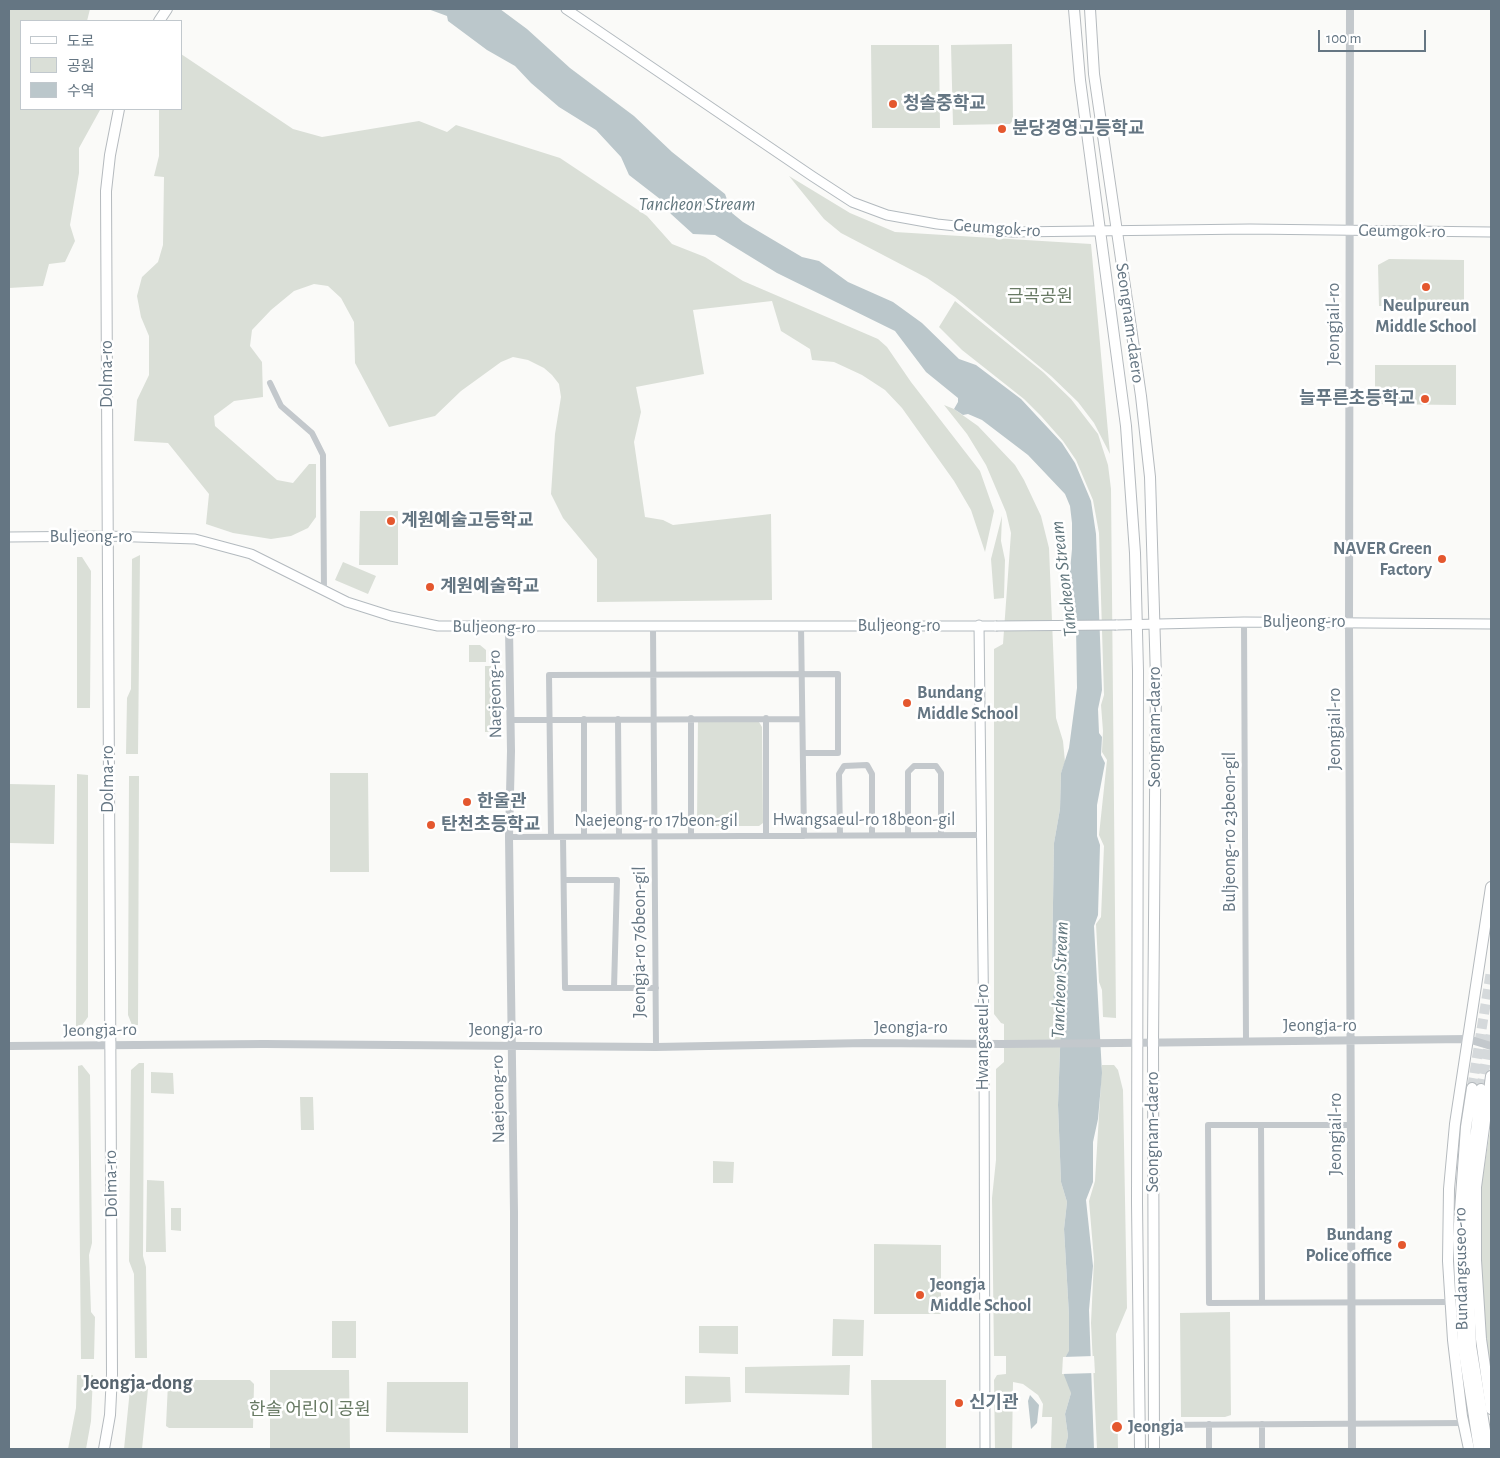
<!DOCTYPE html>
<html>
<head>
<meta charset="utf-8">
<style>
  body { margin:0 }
  #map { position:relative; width:1500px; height:1458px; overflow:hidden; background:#fafaf8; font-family:"Alegreya Sans","Noto Sans KR",sans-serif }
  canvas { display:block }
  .frame { position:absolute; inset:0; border:10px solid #657683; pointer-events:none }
  .legend { position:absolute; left:20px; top:20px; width:162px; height:90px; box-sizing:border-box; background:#fff; border:1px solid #c1c8cd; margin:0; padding:6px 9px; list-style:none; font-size:15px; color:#657683 }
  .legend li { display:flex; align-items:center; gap:10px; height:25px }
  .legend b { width:25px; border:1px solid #c1c8cd }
  .scale { position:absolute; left:1318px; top:30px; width:108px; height:22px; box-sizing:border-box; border:2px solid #657683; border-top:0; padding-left:6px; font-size:15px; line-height:18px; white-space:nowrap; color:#657683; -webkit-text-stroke:4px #fff; paint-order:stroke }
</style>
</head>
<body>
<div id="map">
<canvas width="1500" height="1458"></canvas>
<div class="frame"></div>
<ul class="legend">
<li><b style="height:6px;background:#fff"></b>도로</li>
<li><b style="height:14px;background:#dadfd7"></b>공원</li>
<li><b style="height:14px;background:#bbc7cb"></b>수역</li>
</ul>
<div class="scale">100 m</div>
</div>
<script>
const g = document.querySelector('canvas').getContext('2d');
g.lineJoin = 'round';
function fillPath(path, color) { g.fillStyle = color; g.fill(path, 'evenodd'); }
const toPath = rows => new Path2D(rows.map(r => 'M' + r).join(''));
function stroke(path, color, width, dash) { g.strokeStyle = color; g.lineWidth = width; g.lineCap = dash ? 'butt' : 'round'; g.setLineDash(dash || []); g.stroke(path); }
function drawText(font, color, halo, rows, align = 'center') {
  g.font = font + ' "Alegreya Sans","Noto Sans KR",sans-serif'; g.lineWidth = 5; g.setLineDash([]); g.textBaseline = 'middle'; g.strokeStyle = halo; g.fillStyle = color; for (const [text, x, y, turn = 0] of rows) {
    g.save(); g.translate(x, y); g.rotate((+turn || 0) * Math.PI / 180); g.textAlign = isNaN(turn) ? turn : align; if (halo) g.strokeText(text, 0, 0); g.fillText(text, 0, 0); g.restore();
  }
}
const green = toPath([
  [9,9,90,9,87,21,21,21,21,109,100,110,79,148,79,173,70,225,75,241,65,262,49,264,43,286,9,288],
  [1012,44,1013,120,1010,124,953,125,951,45],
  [871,45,939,45,940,128,872,128],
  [181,54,293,129,322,137,419,121,447,132,456,125,560,158,647,216,672,244,705,257,743,281,878,339,887,347,911,382,980,471,994,511,985,552,971,510,954,481,902,408,885,390,862,375,834,362,812,360,810,349,781,331,772,301,693,310,704,374,636,387,641,412,634,442,645,517,663,520,673,525,771,514,772,600,597,602,597,559,563,518,551,494,555,434,561,397,559,384,552,375,544,368,528,360,513,357,501,362,461,391,435,416,389,427,355,363,354,322,341,298,328,286,314,284,294,291,271,310,252,330,250,346,262,362,263,397,234,401,214,416,215,426,277,480,293,483,309,464,316,464,316,517,308,528,291,536,271,539,233,533,206,524,209,494,168,443,134,441,137,400,149,375,149,336,141,317,137,296,142,277,158,262,163,245,164,177,154,176,159,156,159,109,181,109],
  [789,176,850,213,895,232,1091,244,1110,454,1094,423,1078,402,1051,376,955,297,927,278,841,233,824,219],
  [1389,259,1464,260,1464,307,1379,306,1378,265],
  [955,301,1043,372,1071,399,1098,434,1108,465,1111,489,1116,1018,1103,1017,1102,990,1099,982,1096,924,1101,917,1104,846,1099,835,1107,760,1102,752,1103,731,1101,705,1104,695,1099,533,1093,500,1076,460,1063,441,1041,416,1024,399,962,350,939,327],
  [1375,365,1456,365,1456,405,1375,404],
  [944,405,954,409,978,426,1015,465,1024,480,1041,516,1049,548,1056,718,1063,741,1065,762,1061,773,1060,809,1054,843,1052,962,1057,980,1053,997,1060,1010,1061,1023,1058,1105,1061,1182,1067,1202,1064,1229,1069,1315,1069,1352,1066,1356,1071,1393,1065,1414,1068,1436,1065,1449,1051,1449,1052,1417,1042,1417,1043,1404,1038,1395,1023,1384,1013,1382,1012,1449,995,1449,994,1380,997,1375,1006,1374,1006,1356,994,1356,992,1198,996,1160,996,1069,1004,1062,1004,1024,1001,1023,994,1014,994,649,1003,644,1011,533,1006,512,986,465,967,434],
  [360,511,398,511,398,565,359,565],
  [1002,516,1001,541,1005,560,1004,598,994,599,991,559],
  [140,555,138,754,126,754,127,698,131,689,132,559],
  [77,557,82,557,91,571,90,708,77,708],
  [343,562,376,576,368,594,335,580],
  [469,645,480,645,486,650,486,662,469,662],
  [485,666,491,666,491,732,485,732],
  [698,718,759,722,762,727,763,823,759,826,703,826,697,822],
  [330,773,368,773,369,872,330,872],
  [77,774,88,775,88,1017,80,1028,76,1028],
  [129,776,139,776,138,1025,132,1025,128,1015],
  [9,784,55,785,54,844,9,843],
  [139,1063,144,1063,143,1256,146,1267,147,1358,135,1358,134,1274,129,1261,131,1070],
  [82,1065,90,1075,92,1243,89,1255,91,1312,95,1317,94,1359,81,1359,78,1066],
  [1102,1065,1114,1065,1118,1070,1123,1090,1127,1308,1116,1334,1118,1449,1097,1449,1091,1323,1094,1260,1089,1201,1095,1181],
  [151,1072,173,1073,174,1094,151,1093],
  [300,1097,313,1097,314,1130,301,1130],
  [1491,1124,1490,1183,1491,1381,1484,1339,1481,1257,1482,1182],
  [713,1161,734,1162,733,1183,713,1183],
  [147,1180,164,1181,166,1252,146,1252],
  [171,1208,181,1208,181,1231,171,1230],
  [874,1244,941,1245,941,1314,874,1314],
  [1230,1312,1231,1415,1225,1417,1181,1417,1180,1313],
  [833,1319,864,1320,863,1356,832,1356],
  [332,1321,356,1321,356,1358,332,1358],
  [699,1326,738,1326,738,1354,699,1353],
  [850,1365,849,1395,745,1393,745,1367],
  [270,1370,349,1370,350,1449,270,1449],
  [77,1375,93,1375,91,1421,86,1449,68,1449,76,1408],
  [685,1376,730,1377,731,1402,685,1404],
  [171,1380,250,1380,254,1384,253,1428,169,1428,166,1426,168,1383],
  [871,1380,946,1380,946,1449,872,1449],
  [387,1382,468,1382,468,1433,386,1432],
  [130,1389,148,1389,142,1449,124,1449]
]);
const water = toPath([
  [428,9,500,9,527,29,570,68,634,116,672,152,725,194,732,213,743,222,802,257,819,261,848,282,893,302,922,323,959,359,976,365,1021,399,1062,443,1075,463,1091,501,1096,534,1102,690,1098,709,1099,733,1102,737,1101,755,1105,763,1097,805,1097,836,1100,845,1098,915,1094,926,1102,1073,1098,1119,1093,1142,1093,1182,1086,1200,1093,1266,1089,1310,1094,1449,1065,1449,1068,1436,1065,1414,1071,1393,1064,1375,1066,1356,1069,1351,1069,1315,1064,1229,1067,1202,1061,1182,1058,1105,1061,1023,1060,1010,1053,997,1057,980,1052,963,1054,843,1060,809,1061,773,1069,748,1077,688,1076,626,1068,592,1072,549,1072,523,1070,506,1065,494,1028,455,982,420,968,414,963,415,954,409,958,402,958,398,926,372,895,331,777,273,715,235,693,234,671,214,660,199,629,175,621,157,596,130,559,107,531,83,515,66,487,50,448,21,447,16],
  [1030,1395,1039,1405,1037,1423,1031,1429,1028,1401]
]);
const pier = toPath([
  [1094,1356,1095,1373,1062,1374,1063,1357]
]);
const trunkTunnel = toPath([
  [1472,1088,1491,971],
  [1481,1089,1491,1033]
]);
const minor = toPath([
  [270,383,281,406,312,433,323,455,324,591],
  [1244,622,1246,1042],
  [801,626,804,836],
  [653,627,656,1047],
  [691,718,691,836],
  [766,718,766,836],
  [618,719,619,836],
  [511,720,802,719],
  [840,835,839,774,844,766,867,765,872,774,872,835],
  [908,835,908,772,914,766,936,766,941,773,941,835],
  [584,836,584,719],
  [509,837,980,835],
  [551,837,549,675,838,674,838,753,803,753],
  [563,837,565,988,656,988],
  [564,880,617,880,614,988],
  [1261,1125,1262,1302],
  [1351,1125,1208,1125,1209,1303,1450,1302],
  [1209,1424,1209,1449],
  [1262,1424,1262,1449],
  [1154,1425,1463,1423]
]);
const tertiary = toPath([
  [1350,9,1349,622,1352,1449],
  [509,628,511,751,509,837,514,1212,514,1449],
  [1119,1043,1468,1039,1491,1046],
  [9,1046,264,1044,656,1047,866,1043,1002,1044]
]);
const secondary = toPath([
  [566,9,812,176,852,202,887,215,937,224,1012,232,1250,229,1491,232],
  [9,537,108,536,195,539,251,554,347,602,391,616,438,626,996,626],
  [979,625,984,1044,985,1449],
  [1116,625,1244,622,1491,624]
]);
const primary = toPath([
  [1074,9,1080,80,1126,426,1135,553,1138,671,1137,1203,1140,1449],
  [1090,9,1094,74,1141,396,1150,477,1156,678,1153,1042,1154,1449],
  [159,21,167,9],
  [1491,1076,1476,1187,1476,1260,1481,1339,1491,1409],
  [104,1449,110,1415,112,1374,106,191,110,155,119,109],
  [1469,1449,1462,1416,1453,1340,1448,1261,1449,1189,1455,1124,1491,887]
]);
const trunk = toPath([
  [1472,1088,1466,1127,1458,1238,1463,1346,1479,1449],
  [1481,1089,1469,1189,1469,1290,1471,1346,1488,1449]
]);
const tertiaryBridge = toPath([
  [1002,1044,1119,1043]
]);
const secondaryBridge = toPath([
  [996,626,1116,625]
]);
const markers = [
  [893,104,5,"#e4572e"],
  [1002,129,5,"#e4572e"],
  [1426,287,5,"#e4572e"],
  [1425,399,5,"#e4572e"],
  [391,521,5,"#e4572e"],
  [1442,559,5,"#e4572e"],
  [430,587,5,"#e4572e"],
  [907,703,5,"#e4572e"],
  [467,802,5,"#e4572e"],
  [431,825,5,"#e4572e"],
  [1402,1245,5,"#e4572e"],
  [920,1295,5,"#e4572e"],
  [959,1403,5,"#e4572e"],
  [1117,1427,6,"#e4572e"]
];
const poiNames = [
  ["청솔중학교",903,104],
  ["분당경영고등학교",1012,129],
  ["Neulpureun",1426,306,"center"],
  ["Middle School",1426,327,"center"],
  ["늘푸른초등학교",1415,399,"right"],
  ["계원예술고등학교",401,521],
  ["NAVER Green",1432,549,"right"],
  ["Factory",1432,570,"right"],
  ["계원예술학교",440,587],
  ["Bundang",917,693],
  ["Middle School",917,714],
  ["한울관",477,802],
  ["탄천초등학교",441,825],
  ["Bundang",1392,1235,"right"],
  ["Police office",1392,1256,"right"],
  ["Jeongja",930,1285],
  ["Middle School",930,1306],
  ["신기관",969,1403],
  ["Jeongja",1128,1427]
];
const streetNames = [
  ["Geumgok-ro",997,228,4],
  ["Geumgok-ro",1402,231,1],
  ["Seongnam-daero",1130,323,82],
  ["Jeongjail-ro",1334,324,-90],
  ["Dolma-ro",107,374,-90],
  ["Buljeong-ro",91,537],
  ["Buljeong-ro",1304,622],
  ["Buljeong-ro",899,626],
  ["Buljeong-ro",494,627,1],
  ["Naejeong-ro",495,694,-91],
  ["Seongnam-daero",1155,727,-90],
  ["Jeongjail-ro",1335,729,-90],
  ["Dolma-ro",108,779,-90],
  ["Hwangsaeul-ro 18beon-gil",864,820],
  ["Naejeong-ro 17beon-gil",656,821],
  ["Buljeong-ro 23beon-gil",1230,832,-90],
  ["Jeongja-ro 76beon-gil",640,942,-90],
  ["Jeongja-ro",1320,1026],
  ["Jeongja-ro",911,1028],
  ["Jeongja-ro",100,1030,-1],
  ["Jeongja-ro",506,1030],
  ["Hwangsaeul-ro",983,1037,-90],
  ["Naejeong-ro",498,1099,-91],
  ["Seongnam-daero",1153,1132,-90],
  ["Jeongjail-ro",1336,1134,-90],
  ["Dolma-ro",111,1184,-91],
  ["Bundangsuseo-ro",1461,1269,-91]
];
const parkNames = [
  ["금곡공원",1040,297],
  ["한솔 어린이 공원",310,1410]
];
const waterNames = [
  ["Tancheon Stream",697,204],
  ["Tancheon Stream",1064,579,-97],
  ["Tancheon Stream",1060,980,-88]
];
const quarterNames = [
  ["Jeongja-dong",138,1383]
];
fillPath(green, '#dadfd7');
fillPath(water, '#bbc7cb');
fillPath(pier, '#fafaf8');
stroke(trunkTunnel, '#d5d9db', 10, [10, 5]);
stroke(secondary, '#b3babf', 11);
stroke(primary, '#b5babe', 12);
stroke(trunk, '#b4b9bd', 12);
stroke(minor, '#c3c8cc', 6);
stroke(tertiary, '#c3c8cc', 8);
stroke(secondary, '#fff', 9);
stroke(primary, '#fff', 10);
stroke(trunk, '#fff', 10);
stroke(secondaryBridge, '#b3babf', 11, []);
stroke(tertiaryBridge, '#c3c8cc', 8);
stroke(secondaryBridge, '#fff', 9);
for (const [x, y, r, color] of markers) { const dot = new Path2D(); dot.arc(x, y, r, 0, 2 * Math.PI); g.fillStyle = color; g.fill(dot); stroke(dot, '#fff', 2); }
drawText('bold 18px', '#657683', '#fff', poiNames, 'left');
drawText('18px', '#657683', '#fff', streetNames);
drawText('18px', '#687a64', '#fff', parkNames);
drawText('italic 19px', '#60757c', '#fff', waterNames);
drawText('bold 20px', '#57646e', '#fff', quarterNames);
</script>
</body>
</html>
